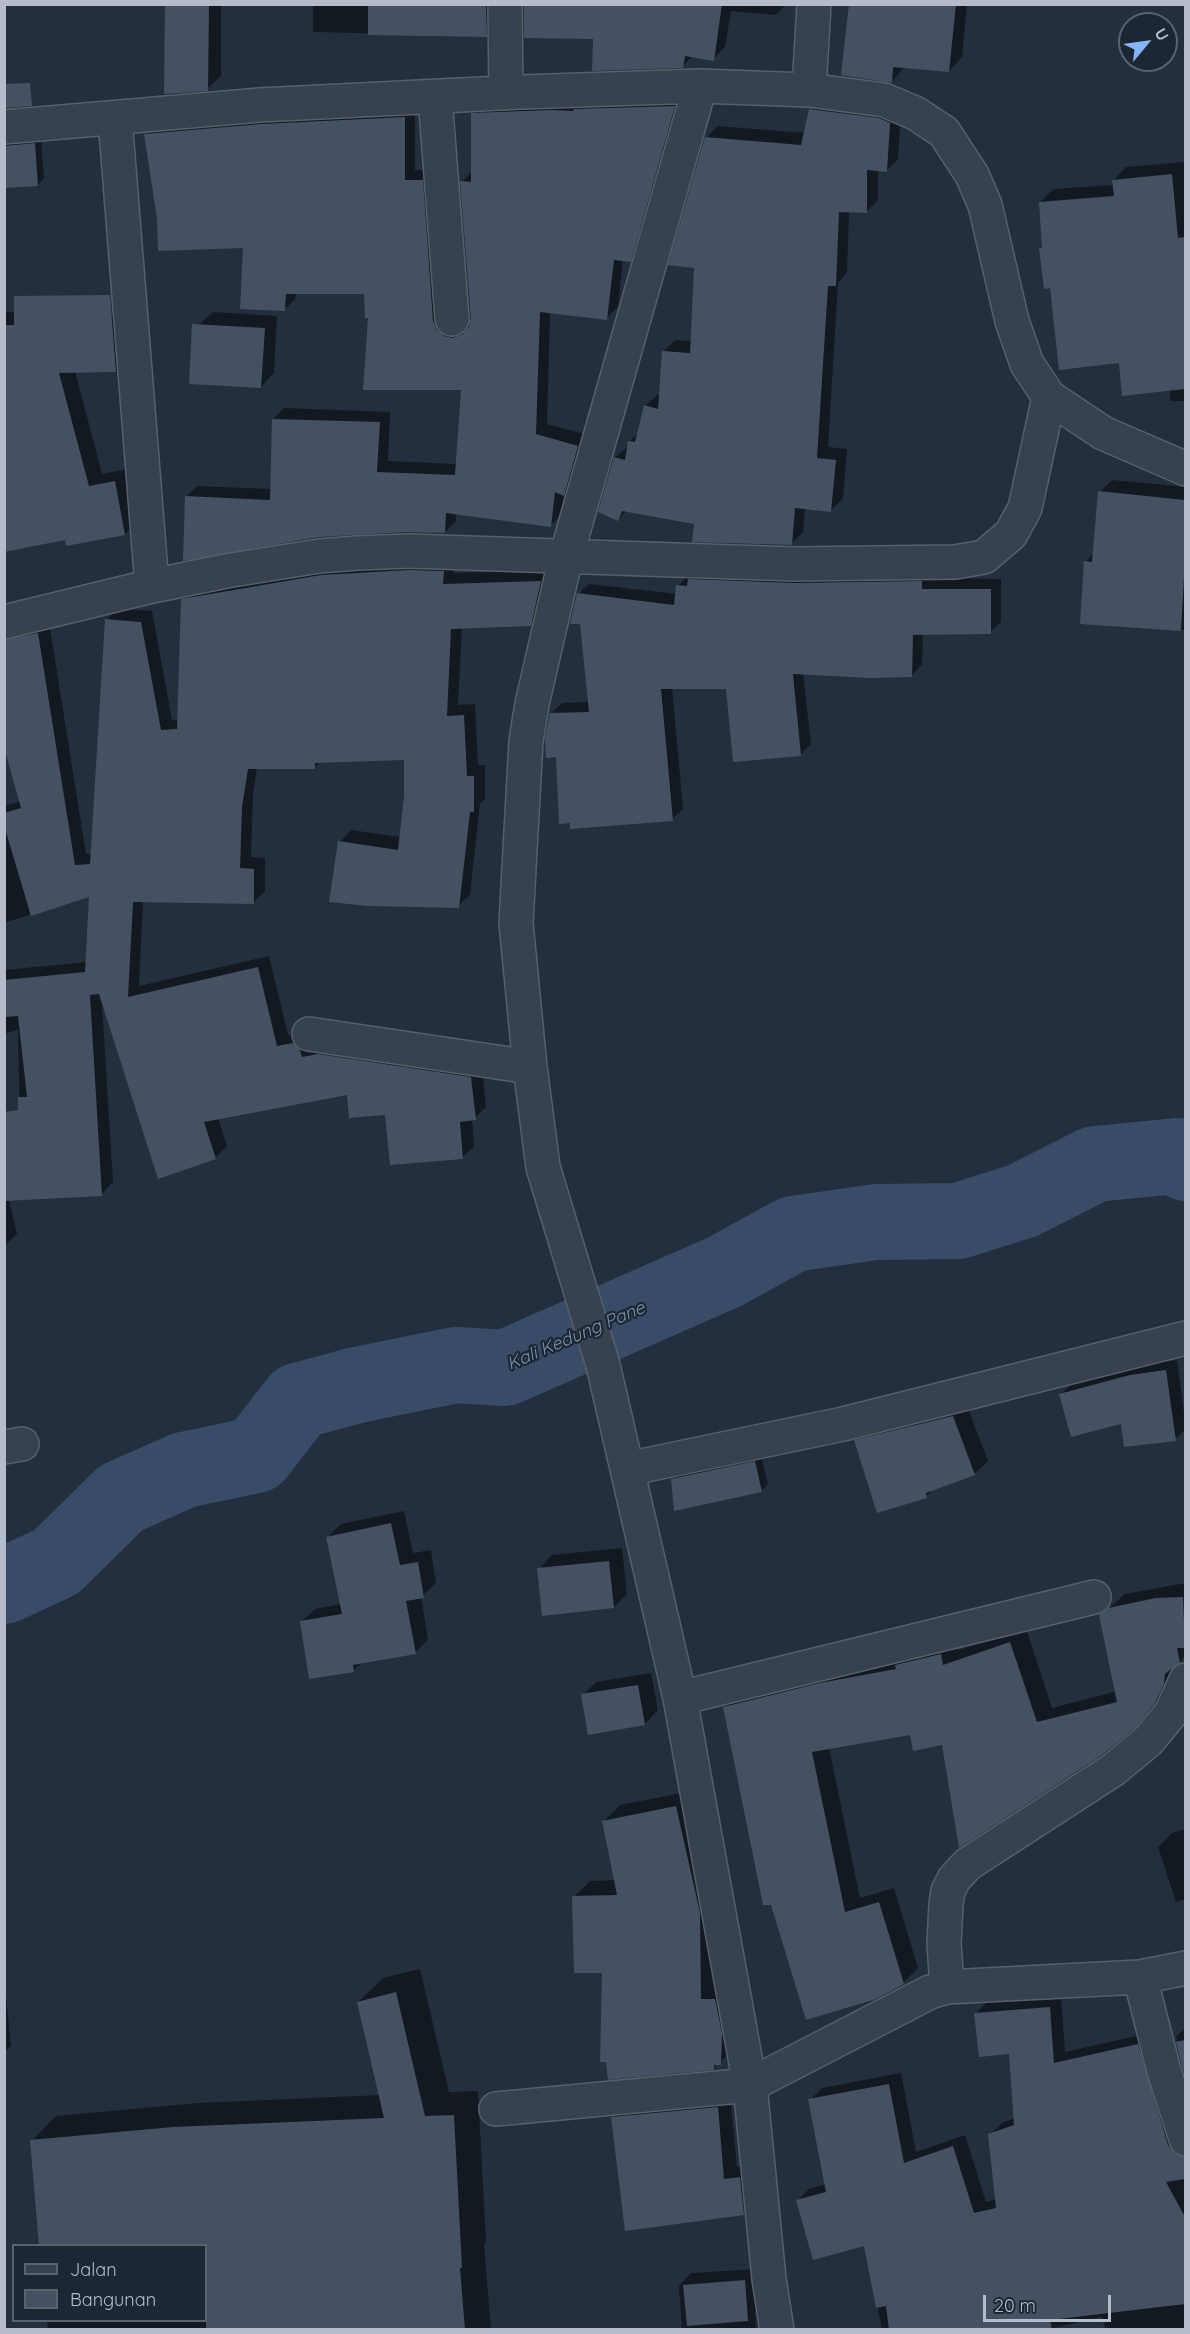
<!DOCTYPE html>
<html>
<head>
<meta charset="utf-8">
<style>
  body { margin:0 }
  #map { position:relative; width:1190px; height:2334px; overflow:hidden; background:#242f3e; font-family:Quicksand,sans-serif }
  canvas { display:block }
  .frame { position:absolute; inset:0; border:6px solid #b4bcc9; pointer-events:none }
  .legend { position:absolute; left:12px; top:2244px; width:195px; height:78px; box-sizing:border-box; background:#1d2633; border:2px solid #59626f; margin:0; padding:8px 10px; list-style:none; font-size:18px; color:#b4bcc9 }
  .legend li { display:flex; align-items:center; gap:12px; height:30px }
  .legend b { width:30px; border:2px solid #59626f }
  .north { position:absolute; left:1118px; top:12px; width:60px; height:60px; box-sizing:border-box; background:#1d2633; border:2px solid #59626f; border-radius:50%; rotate:61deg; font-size:16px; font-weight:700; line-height:24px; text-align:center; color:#b4bcc9 }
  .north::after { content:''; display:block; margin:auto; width:21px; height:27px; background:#8ab4f8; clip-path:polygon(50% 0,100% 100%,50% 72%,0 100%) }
  .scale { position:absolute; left:983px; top:2295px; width:128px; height:27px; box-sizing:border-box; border:3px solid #b4bcc9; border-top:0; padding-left:8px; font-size:18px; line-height:21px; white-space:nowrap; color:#b4bcc9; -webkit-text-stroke:4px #1d2633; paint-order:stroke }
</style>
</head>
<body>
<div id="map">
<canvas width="1190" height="2334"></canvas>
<div class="frame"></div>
<ul class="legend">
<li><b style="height:8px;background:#38414e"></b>Jalan</li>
<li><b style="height:16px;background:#455162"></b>Bangunan</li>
</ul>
<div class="north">U</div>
<div class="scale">20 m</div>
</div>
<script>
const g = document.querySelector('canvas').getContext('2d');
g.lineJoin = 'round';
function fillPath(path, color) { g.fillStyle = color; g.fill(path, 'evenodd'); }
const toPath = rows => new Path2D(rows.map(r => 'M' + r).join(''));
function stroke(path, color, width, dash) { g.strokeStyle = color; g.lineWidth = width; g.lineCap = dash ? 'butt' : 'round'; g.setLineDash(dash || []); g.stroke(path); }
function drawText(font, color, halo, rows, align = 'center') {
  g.font = font + ' Quicksand,sans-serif'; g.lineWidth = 4.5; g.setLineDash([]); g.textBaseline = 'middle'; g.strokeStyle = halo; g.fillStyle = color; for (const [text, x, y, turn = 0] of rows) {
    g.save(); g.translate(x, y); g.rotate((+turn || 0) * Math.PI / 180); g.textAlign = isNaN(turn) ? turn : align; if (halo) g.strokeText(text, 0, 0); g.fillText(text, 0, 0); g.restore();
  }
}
const shadow = toPath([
  [167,4,221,4,221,76,207,89],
  [313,4,498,4,498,24,486,36,313,32],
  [525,4,786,4,776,15,731,11,725,47,713,59,693,56,682,66,594,38],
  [851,4,967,4,962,57,949,71,905,66,892,82],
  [685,95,641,249,630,260,623,259,618,307,607,318,550,312,547,424,588,435,574,484,564,494,561,515,550,526,456,513,456,521,445,532,186,497,197,486,271,489,273,419,284,408,390,412,388,461,457,464,463,388,369,317,365,293,296,293,295,299,284,310,245,247,158,218,146,134,157,123,415,106,415,170,433,170,465,327,471,325,472,318,462,182,472,171,472,114,483,103],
  [822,98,901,111,898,159,887,170,878,170,878,200,867,211,849,211,847,273,838,283,828,447,847,449,843,499,831,510,805,508,803,532,791,544,695,522,626,511,617,520,615,457,629,446,629,442,639,432,645,406,657,395,661,396,664,351,675,340,692,341,706,138,718,126,805,133,810,110],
  [4,138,41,138,44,178,38,185,4,187],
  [1184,162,1186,307,1060,358,1051,287,1041,249,1043,246,1040,202,1053,189,1114,185,1114,180,1126,167],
  [4,312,125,315,129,358,116,371,75,371,102,474,128,469,138,521,125,534,67,538,4,551],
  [213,312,277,316,274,373,261,387,193,330],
  [1186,341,1186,401,1170,401,1170,389,1132,348],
  [1112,480,1186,487,1186,630,1082,623,1085,562,1094,553,1100,492],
  [455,560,454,573,552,570,542,613,530,624,462,627,458,705,475,704,478,765,485,765,485,799,480,803,470,895,458,906,340,842,351,830,401,837,405,796,406,759,320,762,315,767,257,767,253,794,251,857,265,858,265,891,253,903,143,901,139,986,269,956,288,1035,305,1032,482,1066,486,1107,475,1118,472,1119,474,1146,462,1158,349,1093,218,1118,227,1146,215,1158,102,1004,113,1182,102,1194,9,1200,17,1234,4,1246,4,1138,20,1126,18,1030,4,1034,4,970,87,962,91,895,4,923,4,806,21,801,4,741,4,628,49,622,86,854,93,854,106,620,118,608,152,611,172,720,179,719,183,600,195,588,334,564],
  [688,575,1001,579,1001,622,990,632,923,633,922,665,911,676,803,673,811,744,800,755,728,687,672,687,683,809,672,819,557,756,551,713,562,703,589,702,578,594,589,584,677,594,678,586],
  [1177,1360,1186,1429,1175,1439,1123,1422,1061,1394,1072,1384,1142,1365],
  [966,1403,988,1461,974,1474,934,1489,927,1496,856,1441,869,1428],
  [761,1456,768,1484,761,1491,673,1480,679,1473],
  [404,1511,413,1553,431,1550,436,1583,421,1597,428,1639,415,1653,362,1662,353,1671,301,1622,315,1609,341,1604,328,1537,341,1524],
  [622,1548,627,1594,614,1607,539,1569,552,1555],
  [1186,1583,1186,1655,1179,1662,1170,1686,1134,1727,943,1743,911,1734,829,1748,860,1898,894,1888,918,1968,903,1983,876,1997,725,1707,740,1692,956,1640,958,1650,1026,1628,1052,1708,1117,1691,1100,1616,1125,1594],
  [651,1673,658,1710,645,1724,583,1695,596,1682],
  [692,1791,736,2048,713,2068,603,1971,574,1897,590,1881,616,1880,604,1821,620,1805],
  [1186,1829,1186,1899,1176,1902,1158,1847,1172,1833],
  [420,1969,449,2092,478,2091,486,2242,484,2244,491,2330,48,2330,47,2320,206,2320,206,2246,32,2141,56,2116,198,2103,380,2095,358,2002,383,1978],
  [4,1976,11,2046,4,2052],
  [1061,1996,1065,2052,1150,2033,1186,2141,1186,2330,1106,2330,1102,2317,1044,2330,882,2330,865,2244,797,2201,809,2189,826,2184,810,2100,822,2088,901,2073,916,2152,965,2135,986,2202,997,2199,990,2135,1002,2123,1015,2118,1010,2053,976,2013,988,2001],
  [1186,2027,1186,2067,1176,2037],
  [730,2094,737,2167,753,2165,756,2200,743,2214,613,2117,626,2104],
  [757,2269,760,2307,755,2312,756,2330,682,2330,679,2286,691,2273]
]);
const river = toPath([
  [4,1586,56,1562,121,1498,184,1470,256,1455,298,1401,357,1385,456,1365,505,1368,724,1272,793,1234,876,1222,958,1221,1022,1201,1095,1164,1177,1156,1186,1163]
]);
const building = toPath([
  [165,4,209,4,208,91,164,94],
  [368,4,486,4,487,37,368,35],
  [524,4,722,4,714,61,685,56,683,68,592,71,593,39,524,38],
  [849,4,956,4,949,72,893,67,892,83,841,75],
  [30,83,32,106,4,108,4,84],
  [675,106,631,262,614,260,607,320,540,312,536,434,578,446,564,496,555,492,551,527,446,513,445,533,408,532,318,537,183,561,185,496,270,500,272,419,380,422,377,472,455,475,461,390,363,390,368,318,365,318,364,294,286,294,285,311,240,309,243,248,158,251,157,218,144,134,261,124,405,117,405,180,423,180,433,321,437,330,444,336,453,338,463,334,469,327,471,318,460,181,471,182,471,113,551,110,573,111,574,109],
  [809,109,879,118,890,123,887,172,867,170,867,213,839,212,836,286,828,286,817,458,836,460,831,512,795,508,792,545,692,542,694,524,622,511,618,521,598,512,614,457,625,460,628,441,635,442,644,405,658,409,662,351,690,353,694,268,668,265,705,137,801,145],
  [35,143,38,186,4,188,4,146],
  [1172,174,1178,238,1185,237,1185,389,1122,396,1119,363,1059,370,1050,288,1044,289,1039,248,1042,248,1039,202,1114,196,1112,180],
  [110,295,116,372,59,373,89,486,115,481,125,535,66,546,65,540,4,552,4,325,14,325,14,296],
  [192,324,265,328,261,388,189,384],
  [1098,491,1185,500,1185,558,1181,631,1080,624,1084,561,1092,562],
  [409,570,444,571,443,584,541,581,531,626,451,629,447,716,464,715,467,776,474,776,474,812,470,812,459,908,369,906,329,902,338,841,398,850,404,796,404,760,315,763,315,769,248,769,242,807,240,868,254,869,254,904,133,902,128,997,258,967,277,1046,293,1043,300,1050,302,1057,318,1054,471,1077,476,1120,460,1122,463,1159,390,1165,385,1115,349,1118,347,1095,204,1122,216,1159,158,1179,99,994,90,995,102,1196,4,1201,4,1112,18,1110,18,1097,27,1097,18,1016,4,1017,4,980,85,972,89,897,31,916,4,825,4,813,21,808,4,747,4,640,38,633,75,865,90,864,105,619,141,622,161,730,177,729,181,599,321,575],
  [688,579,794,583,922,581,922,589,991,589,991,634,913,635,912,677,870,678,793,674,801,756,733,762,726,689,661,689,673,821,570,829,570,823,559,824,556,757,546,758,545,738,550,713,589,712,580,624,570,624,577,593,674,605,676,585,687,586],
  [1166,1370,1176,1441,1124,1447,1121,1424,1071,1437,1059,1394,1130,1375],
  [953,1416,975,1475,926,1493,927,1498,877,1513,854,1440],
  [755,1461,762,1492,674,1511,671,1479],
  [391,1523,400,1565,418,1562,424,1598,406,1601,416,1654,353,1665,354,1672,309,1679,300,1621,342,1614,326,1537],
  [609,1561,614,1608,542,1616,537,1568],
  [1183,1597,1185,1648,1177,1648,1180,1663,1165,1674,1164,1684,1155,1703,1135,1728,1102,1755,959,1848,942,1745,913,1751,910,1735,812,1752,845,1912,879,1902,904,1984,876,1999,806,2020,771,1905,763,1905,723,1707,820,1683,896,1669,895,1665,941,1654,943,1665,1010,1642,1037,1722,1117,1702,1099,1615,1108,1608,1156,1598],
  [638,1685,645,1725,588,1735,581,1694],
  [676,1806,700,1913,701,1999,715,1999,722,2033,721,2065,714,2065,714,2070,608,2080,606,2062,600,2062,602,1973,574,1973,572,1896,617,1895,602,1821],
  [396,1992,425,2116,454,2115,462,2268,460,2268,465,2330,206,2330,206,2246,39,2246,30,2140,173,2127,384,2118,357,2002],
  [1050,2007,1054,2063,1138,2044,1168,2145,1174,2153,1185,2157,1185,2179,1166,2182,1185,2217,1185,2304,1050,2320,1052,2330,889,2330,886,2306,876,2308,864,2246,813,2260,796,2200,826,2192,808,2099,889,2084,904,2163,953,2146,974,2213,996,2208,988,2134,1014,2125,1009,2054,979,2057,974,2013],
  [1185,2040,1185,2077,1176,2042],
  [718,2107,724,2179,740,2177,744,2215,625,2231,611,2117],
  [745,2280,748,2321,687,2326,683,2285]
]);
const minor = toPath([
  [505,4,506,93],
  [700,86,566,557,532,704,526,741,516,923,530,1067,543,1167,603,1365,680,1698,750,2085,769,2279,777,2330],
  [809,90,814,4],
  [435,97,452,319],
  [115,118,152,586],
  [4,127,260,105,521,92,700,86,809,90,884,100,915,113,944,132,972,175,985,205,1012,321,1027,364,1049,397,1103,433,1186,469],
  [4,622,152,586,226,571,319,556,358,553,409,551,794,564,955,562,984,557,1011,534,1025,508,1049,397],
  [309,1034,530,1067],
  [4,1447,22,1444],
  [627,1469,843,1424,1186,1338],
  [680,1698,1094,1597],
  [1140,1977,1164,2071,1186,2139],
  [947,1987,944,1943,946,1904,948,1891,954,1879,968,1864,1113,1770,1148,1741,1171,1713,1186,1680],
  [496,2109,750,2085,930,1992,947,1987,1140,1977,1186,1968]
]);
const waterNames = [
  ["Kali Kedung Pane",576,1336,-23]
];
fillPath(shadow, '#0007');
stroke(river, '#394c67', 76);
fillPath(building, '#455162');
stroke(minor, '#565f6c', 36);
stroke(minor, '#38414e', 33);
drawText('italic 18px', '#7c92b1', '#1d2633', waterNames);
</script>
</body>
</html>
